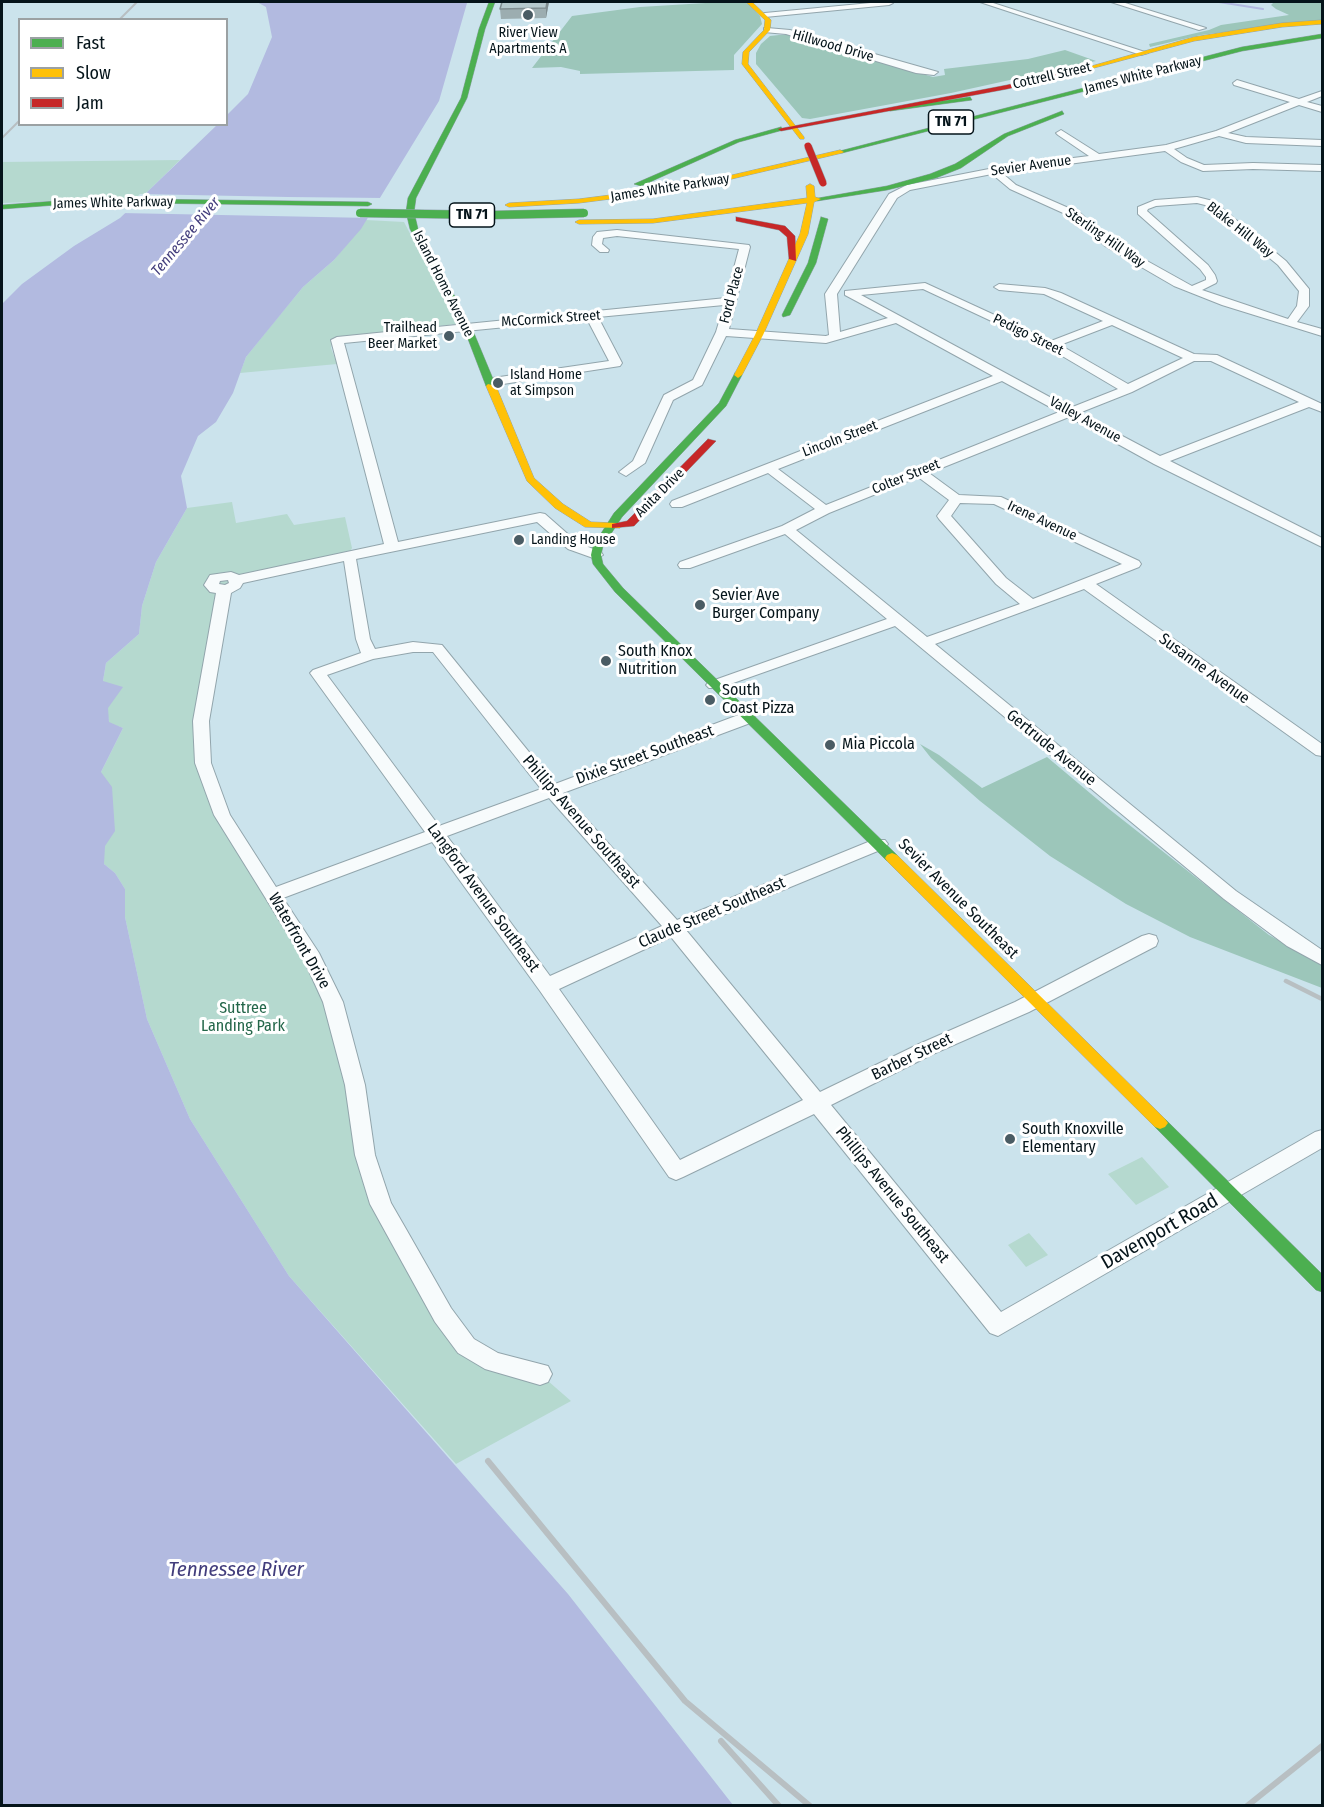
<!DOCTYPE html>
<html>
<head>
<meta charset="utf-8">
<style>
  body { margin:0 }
  #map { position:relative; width:1324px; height:1807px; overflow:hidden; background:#cbe3ec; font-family:"Fira Sans Condensed",sans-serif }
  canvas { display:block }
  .frame { position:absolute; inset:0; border:3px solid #05141a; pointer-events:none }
  .legend { position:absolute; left:18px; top:18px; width:210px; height:108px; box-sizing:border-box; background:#fff; border:2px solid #9ba1a3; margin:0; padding:8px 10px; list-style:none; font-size:18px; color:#05141a }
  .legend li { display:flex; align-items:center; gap:12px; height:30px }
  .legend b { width:30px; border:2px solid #9ba1a3 }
</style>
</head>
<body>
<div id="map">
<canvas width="1324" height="1807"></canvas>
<div class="frame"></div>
<ul class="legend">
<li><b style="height:8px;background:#4caf50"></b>Fast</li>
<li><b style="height:8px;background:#ffc107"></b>Slow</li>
<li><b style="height:8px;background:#c62828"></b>Jam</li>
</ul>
</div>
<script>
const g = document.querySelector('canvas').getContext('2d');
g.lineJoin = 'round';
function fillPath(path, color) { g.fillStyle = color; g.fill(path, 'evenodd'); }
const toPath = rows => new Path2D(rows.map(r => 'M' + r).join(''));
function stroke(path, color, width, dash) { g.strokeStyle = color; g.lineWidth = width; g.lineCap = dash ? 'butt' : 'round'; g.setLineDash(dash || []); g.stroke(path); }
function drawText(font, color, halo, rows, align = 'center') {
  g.font = font + ' "Fira Sans Condensed",sans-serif'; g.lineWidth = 6; g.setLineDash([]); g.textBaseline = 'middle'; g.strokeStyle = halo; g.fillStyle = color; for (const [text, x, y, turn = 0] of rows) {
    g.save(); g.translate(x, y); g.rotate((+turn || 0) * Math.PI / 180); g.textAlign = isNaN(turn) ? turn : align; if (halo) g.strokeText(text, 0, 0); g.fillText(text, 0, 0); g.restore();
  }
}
const green = toPath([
  [180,160,141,198,2,203,2,162],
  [366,220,404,222,457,324,343,336,333,339,331,348,337,364,240,373,246,357,270,327,303,287,334,260],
  [232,502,236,523,287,514,294,525,345,517,352,548,348,556,238,580,232,587,204,691,208,781,312,958,365,1155,466,1346,540,1374,571,1401,456,1464,289,1276,190,1119,147,1019,125,917,125,889,115,873,104,864,101,772,123,728,109,723,103,681,106,663,139,634,142,606,156,562,187,508],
  [1142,1157,1169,1187,1136,1205,1108,1174],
  [1029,1233,1048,1255,1026,1267,1008,1245]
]);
const forest = toPath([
  [722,2,744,2,749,4,760,16,762,24,734,55,734,70,580,74,580,71,561,67,532,68,572,16,640,7],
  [1274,2,1322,2,1322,20,1201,35,1150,47,1149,44,1209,30,1221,25,1289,15,1276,9,1271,5],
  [779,35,790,35,933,77,945,75,944,69,1028,59,1065,50,1096,61,951,93,810,119,802,118,756,64,756,53,761,44,770,36],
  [920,744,939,755,982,788,1047,757,1109,809,1269,935,1322,964,1322,988,1190,937,1126,904,1050,856,980,801,931,758]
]);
const water = toPath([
  [257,2,467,3,439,101,361,229,334,260,303,287,246,357,233,393,216,422,198,436,181,476,187,508,156,562,142,606,139,634,106,663,103,681,123,687,108,708,109,722,123,728,101,772,112,787,115,831,105,846,104,864,115,873,125,889,125,917,147,1019,190,1119,289,1276,568,1594,733,1805,2,1806,2,304,22,284,74,246,120,218,217,125,226,124,227,115,248,94,272,37,266,7]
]);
const pier = toPath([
  [140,194,288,197,383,198,371,218,121,213]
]);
const stream = toPath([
  [1219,2,1263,9]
]);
const street = toPath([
  [881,2,893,3,889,5,765,17,761,15,765,13,881,2],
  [980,2,990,2,1148,53,1141,55,980,2],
  [1111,2,1122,2,1206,28,1199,30,1111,2],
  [767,28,790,30,938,72,934,75,916,73,786,34,764,32,764,28,767,28],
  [1237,80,1299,99,1322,91,1322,96,1307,102,1322,106,1322,112,1299,105,1228,133,1246,137,1322,140,1322,146,1246,143,1219,136,1174,149,1187,158,1204,165,1253,163,1322,165,1322,171,1253,169,1203,171,1181,162,1165,151,1002,173,1016,185,1080,213,1113,242,1192,286,1206,280,1206,277,1200,269,1138,214,1138,207,1155,200,1197,197,1213,201,1286,261,1309,289,1309,306,1297,322,1322,329,1322,336,1222,305,1174,286,1105,246,1072,217,1010,189,992,174,910,190,897,198,837,294,840,332,888,318,845,295,845,291,925,283,1051,341,1103,321,1044,294,999,290,994,287,999,284,1045,288,1061,293,1194,354,1217,355,1322,404,1322,412,1309,407,1170,461,1322,538,1322,547,1154,464,1069,417,929,473,959,495,1001,497,1139,561,1141,564,1139,567,1096,584,1322,744,1322,756,1316,755,1084,589,935,644,1236,891,1322,950,1322,965,1287,946,1224,899,895,626,719,688,709,688,706,685,709,682,887,619,785,534,690,568,680,568,678,565,680,562,782,526,815,509,768,473,682,507,672,507,670,504,672,501,993,376,896,323,826,343,726,336,702,385,673,400,645,463,626,476,619,472,633,461,664,395,693,380,716,332,724,305,598,317,622,363,620,366,490,386,486,385,486,379,609,361,587,319,344,343,398,542,540,513,545,514,578,543,601,552,603,555,596,559,568,549,537,522,356,559,370,639,375,649,413,642,442,645,555,784,741,714,753,714,755,718,753,722,563,793,677,920,873,840,885,840,888,844,885,848,686,930,820,1092,919,1044,1015,1002,1142,936,1149,934,1156,936,1158,941,1156,946,1029,1012,933,1054,831,1105,1001,1312,1315,1132,1322,1130,1322,1148,998,1336,990,1333,814,1114,683,1177,676,1180,669,1177,540,991,432,842,283,898,319,953,343,1002,365,1085,375,1155,391,1203,406,1229,451,1308,474,1339,498,1353,548,1366,552,1374,548,1382,540,1385,485,1369,458,1353,435,1322,370,1204,355,1155,345,1085,323,1002,304,960,214,815,195,763,193,721,216,593,210,592,204,585,210,575,231,572,239,575,384,544,331,340,337,337,726,298,739,249,617,236,603,238,602,244,609,250,608,252,600,252,592,245,593,237,597,232,617,230,749,245,750,247,729,329,826,336,829,335,825,294,889,194,907,185,994,168,1089,156,1058,135,1056,133,1061,130,1099,154,1166,145,1216,131,1290,102,1234,85,1233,83,1237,80],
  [1197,203,1205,205,1278,265,1299,291,1297,306,1288,319,1202,290,1216,283,1217,281,1215,275,1208,265,1147,211,1148,209,1156,206,1197,203],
  [923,289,1047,347,1118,389,1070,408,861,295,923,289],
  [1112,325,1183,358,1128,384,1060,345,1112,325],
  [1194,361,1211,361,1299,402,1160,456,1079,413,1132,392,1194,361],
  [1002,381,1059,412,826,505,778,469,1002,381],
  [918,477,949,500,937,516,939,519,996,584,1020,604,927,637,796,530,829,513,918,477],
  [960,503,994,504,1122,564,1033,599,1006,578,951,516,960,503],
  [344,561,356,639,361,653,313,670,310,673,425,832,276,887,230,815,211,763,209,721,231,593,240,588,243,583,344,561],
  [228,580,229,583,225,585,219,584,220,581,228,580],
  [413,652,433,652,541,789,439,826,327,675,373,659,413,652],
  [549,798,662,926,550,976,447,836,549,798],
  [671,937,803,1100,680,1160,559,989,671,937]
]);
const fast = toPath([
  [489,2,495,2,485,29,467,98,416,198,414,212,418,229,471,326,496,386,491,389,486,386,463,326,410,229,406,212,408,198,461,98,479,29,489,2],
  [1322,34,1322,38,1242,51,842,153,836,152,1242,47,1322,34],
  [970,97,972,100,890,111,887,109,970,97],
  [1062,111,1064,114,1008,136,961,168,936,178,887,190,817,201,813,199,887,186,930,174,955,164,1004,134,1062,111],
  [781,127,783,130,739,142,641,186,634,184,735,140,781,127],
  [138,199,368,202,372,204,368,206,138,203,70,204,2,209,2,205,70,200,138,199],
  [821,217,828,219,816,263,790,315,783,317,782,315,808,263,821,217],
  [735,373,742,375,726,406,622,517,603,546,601,555,603,564,623,588,897,855,899,858,897,861,887,861,615,592,593,564,591,555,593,546,614,513,719,403,735,373],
  [1160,1117,1165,1119,1322,1274,1322,1292,1316,1290,1155,1127,1152,1123,1155,1119,1160,1117]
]);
const slow = toPath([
  [746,2,752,2,771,20,770,30,749,52,748,64,804,137,804,139,800,139,742,64,743,52,764,30,765,20,746,2],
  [1322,20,1322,24,1282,27,1194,41,1079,72,1074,71,1194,37,1282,23,1322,20],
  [840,150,844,152,842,153,689,189,579,203,509,207,505,205,509,203,579,199,689,185,840,150],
  [810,184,814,186,815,197,821,199,814,202,808,234,763,335,742,375,738,378,734,375,755,335,800,234,807,203,653,223,579,224,575,222,579,220,653,219,807,198,806,186,810,184],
  [488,384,496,386,534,478,563,504,591,522,616,523,620,524,620,528,585,527,555,508,527,481,486,386,488,384],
  [892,853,897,855,1165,1119,1168,1123,1165,1127,1160,1129,1155,1127,887,861,885,858,887,855,892,853]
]);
const jam = toPath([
  [1077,69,1079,72,1007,89,781,131,778,129,1007,85,1077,69],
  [736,217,785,226,795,236,796,261,789,259,787,237,779,230,736,221,736,217],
  [708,439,716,441,634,526,612,528,612,524,627,521,708,439]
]);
const railFar2 = toPath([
  [119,20,137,2],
  [2,138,20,120]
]);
const railFar1 = toPath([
  [1286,981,1322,999]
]);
const rail = toPath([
  [488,1461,685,1701,810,1806],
  [721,1741,779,1806],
  [1247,1806,1322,1746]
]);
const fastBridge = toPath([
  [360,213,492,215,584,213]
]);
const jamBridge = toPath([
  [808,146,823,183]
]);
const wall = toPath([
  [502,2,549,2,546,18,501,19,500,9]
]);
const shadedWall = toPath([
  [547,2,549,2,546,18,546,8]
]);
const building = toPath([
  [502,2,547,2,546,8,500,9,502,2]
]);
const markers = [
  [528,15,6,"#4a5c64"],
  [449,336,6,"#4a5c64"],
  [498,383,6,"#4a5c64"],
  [519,540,6,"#4a5c64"],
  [700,605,6,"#4a5c64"],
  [606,661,6,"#4a5c64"],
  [710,700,6,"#4a5c64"],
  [830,745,6,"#4a5c64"],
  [1010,1139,6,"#4a5c64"]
];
const farPoinames = [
  ["River View",528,33,"center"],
  ["Apartments A",528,49,"center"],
  ["Trailhead",437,328,"right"],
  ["Beer Market",437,344,"right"],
  ["Island Home",510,375],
  ["at Simpson",510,391],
  ["Landing House",531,540]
];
const farStreetnames = [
  ["Hillwood Drive",833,46,16],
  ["James White Parkway",1143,75,-14],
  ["Cottrell Street",1052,76,-13],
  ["Sevier Avenue",1031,166,-8],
  ["James White Parkway",670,188,-9],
  ["James White Parkway",113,203,-1],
  ["Blake Hill Way",1240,230,38],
  ["Sterling Hill Way",1105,238,35],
  ["Island Home Avenue",443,284,63],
  ["Ford Place",732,295,-75],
  ["McCormick Street",551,319,-4],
  ["Pedigo Street",1028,335,26],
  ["Valley Avenue",1085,420,29],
  ["Lincoln Street",840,439,-21],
  ["Colter Street",906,477,-22],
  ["Anita Drive",660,493,-45],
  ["Irene Avenue",1042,521,25]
];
const shields = [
  [951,122,45],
  [472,215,45]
];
const shieldNames = [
  ["TN 71",951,122],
  ["TN 71",472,215]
];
const farWaternames = [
  ["Tennessee River",186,237,-50]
];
const poiNames = [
  ["Sevier Ave",712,596],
  ["Burger Company",712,614],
  ["South Knox",618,652],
  ["Nutrition",618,670],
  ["South",722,691],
  ["Coast Pizza",722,709],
  ["Mia Piccola",842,745],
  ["South Knoxville",1022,1130],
  ["Elementary",1022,1148]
];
const streetNames = [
  ["Susanne Avenue",1204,669,36],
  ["Gertrude Avenue",1051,748,39],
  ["Dixie Street Southeast",645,755,-20],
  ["Phillips Avenue Southeast",581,822,49],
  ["Langford Avenue Southeast",483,898,54],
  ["Sevier Avenue Southeast",958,899,45],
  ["Claude Street Southeast",712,913,-23],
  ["Waterfront Drive",299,941,60],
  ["Barber Street",912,1057,-26],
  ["Phillips Avenue Southeast",892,1195,51]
];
const parkNames = [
  ["Suttree",243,1009],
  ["Landing Park",243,1027]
];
const nearStreetnames = [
  ["Davenport Road",1160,1232,-30]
];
const nearWaternames = [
  ["Tennessee River",236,1570]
];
fillPath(green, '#b5d9cf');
fillPath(forest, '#9cc6ba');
fillPath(water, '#b2bae0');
fillPath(pier, '#cbe3ec');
stroke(stream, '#b2bae0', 2);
stroke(street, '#92a5ac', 2);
stroke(fast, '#92a5ac', 1);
stroke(slow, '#92a5ac', 1);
stroke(jam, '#92a5ac', 1);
fillPath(street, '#f7fbfc');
fillPath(fast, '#4caf50');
fillPath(slow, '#ffc107');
fillPath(jam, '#c62828');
stroke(railFar2, '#b8bfc2', 2);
stroke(railFar1, '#b8bfc2', 4.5);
stroke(rail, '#b8bfc2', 6);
stroke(fastBridge, '#92a5ac', 9, []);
stroke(jamBridge, '#92a5ac', 8, []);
stroke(fastBridge, '#4caf50', 8);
stroke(jamBridge, '#c62828', 7);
fillPath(wall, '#9cadb0');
fillPath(shadedWall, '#7f8d90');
fillPath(building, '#b5c9cd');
stroke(building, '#7f8d90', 1.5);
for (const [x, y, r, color] of markers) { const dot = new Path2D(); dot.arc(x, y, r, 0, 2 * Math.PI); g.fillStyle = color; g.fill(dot); stroke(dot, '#fff', 2); }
drawText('14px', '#05141a', '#fff', farPoinames, 'left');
drawText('14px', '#05141a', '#fff', farStreetnames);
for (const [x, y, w] of shields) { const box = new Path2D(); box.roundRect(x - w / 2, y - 12, w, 24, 4.5); g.fillStyle = '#fff'; g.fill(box); stroke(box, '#05141a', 1.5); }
drawText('bold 15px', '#05141a', null, shieldNames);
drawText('italic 15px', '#423d7c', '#fff', farWaternames);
drawText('16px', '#05141a', '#fff', poiNames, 'left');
drawText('16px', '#05141a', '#fff', streetNames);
drawText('16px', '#236649', '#fff', parkNames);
drawText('20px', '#05141a', '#fff', nearStreetnames);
drawText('italic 21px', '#423d7c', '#fff', nearWaternames);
</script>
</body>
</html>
